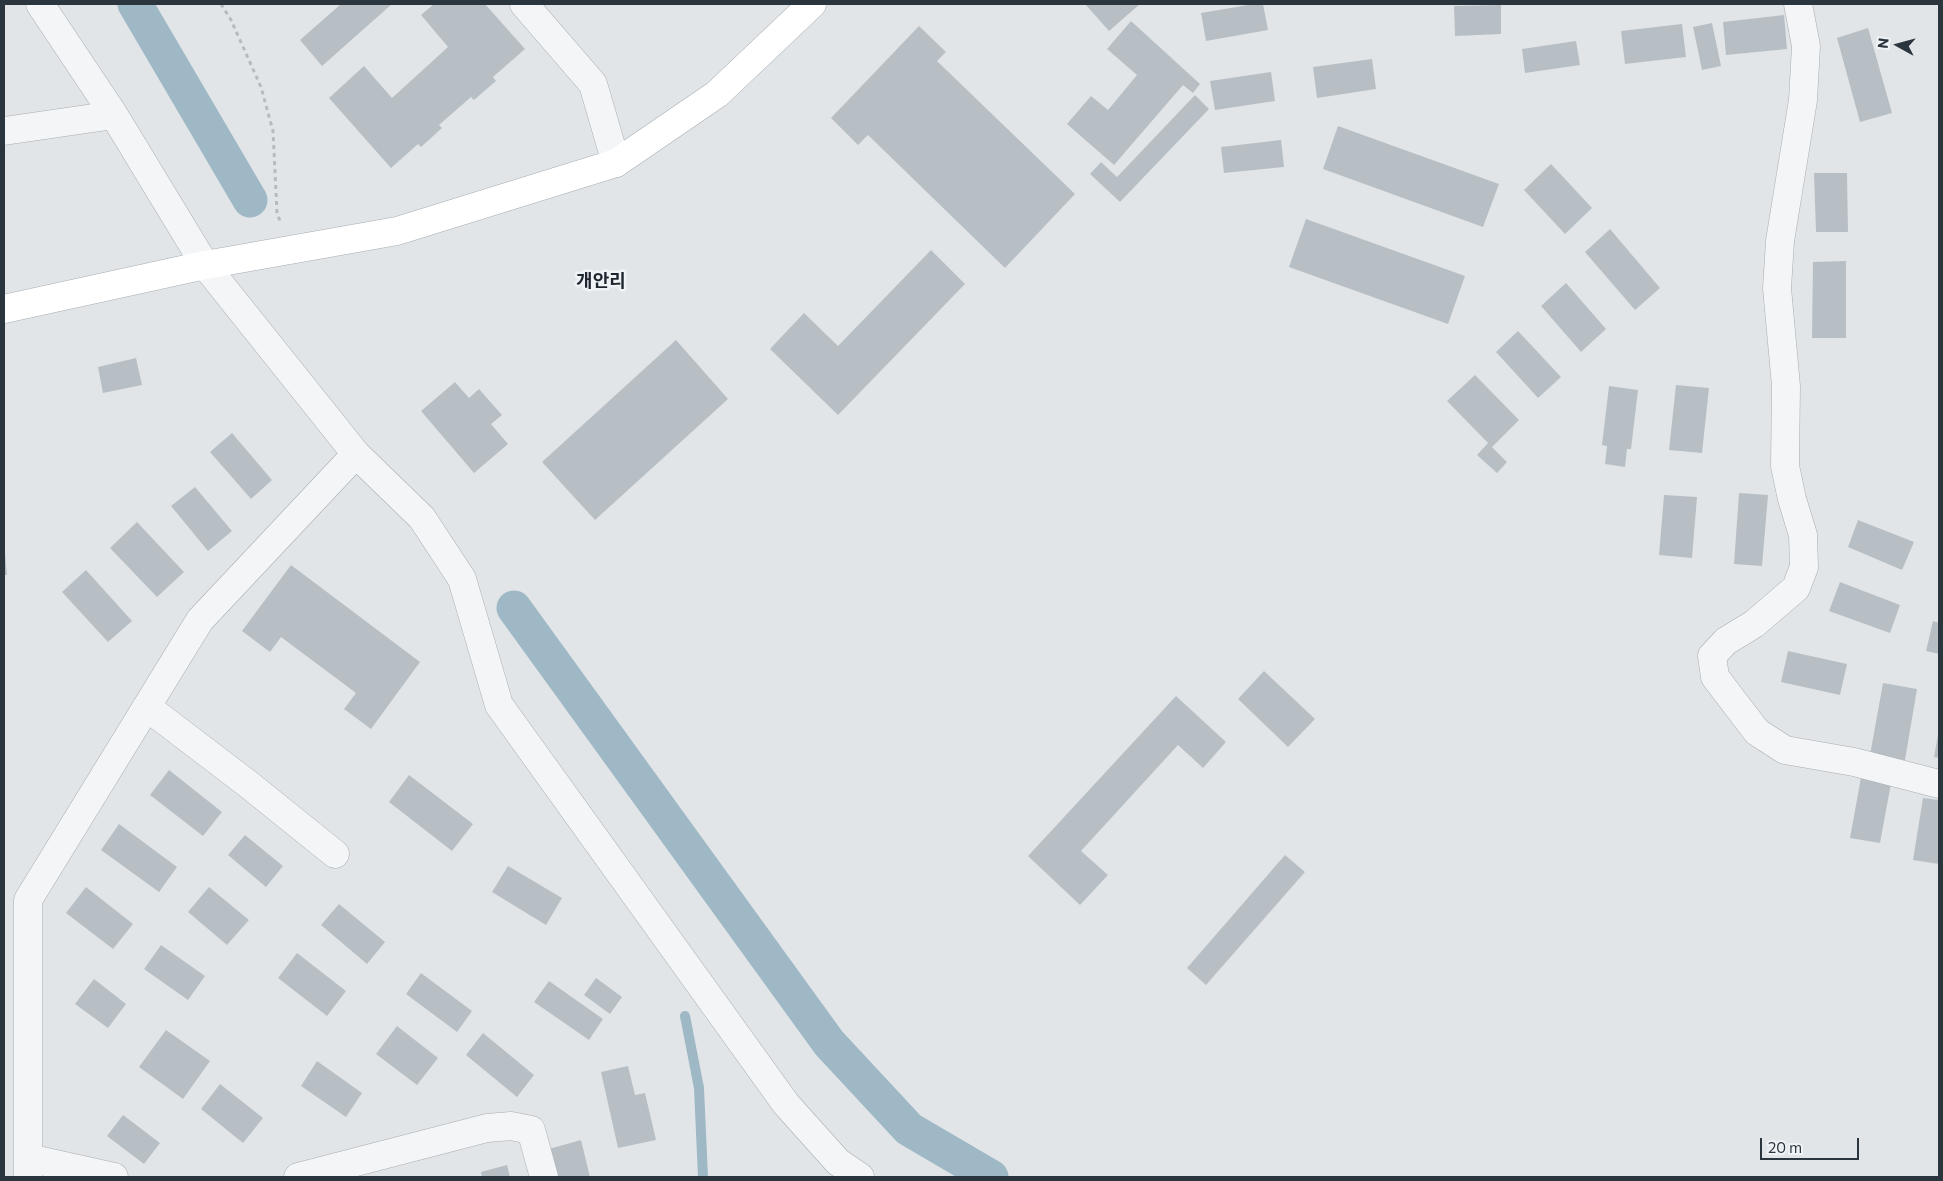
<!DOCTYPE html>
<html>
<head>
<meta charset="utf-8">
<style>
  body { margin:0 }
  #map { position:relative; width:1943px; height:1181px; overflow:hidden; background:#e1e5e8; font-family:Commissioner,sans-serif }
  canvas { display:block }
  .frame { position:absolute; inset:0; border:5px solid #2b353e; pointer-events:none }
  .north { position:absolute; left:1873px; top:20px; width:50px; height:50px; -webkit-text-stroke:4px #f0f3f6; paint-order:stroke; rotate:277deg; font-size:14px; font-weight:700; line-height:20px; text-align:center; color:#2b353e }
  .north::after { content:''; display:block; margin:auto; width:18px; height:22px; background:#2b353e; clip-path:polygon(50% 0,100% 100%,50% 72%,0 100%) }
  .scale { position:absolute; left:1760px; top:1138px; width:99px; height:22px; box-sizing:border-box; border:2px solid #2b353e; border-top:0; padding-left:6px; font-size:15px; line-height:18px; white-space:nowrap; color:#2b353e; -webkit-text-stroke:4px #f0f3f6; paint-order:stroke }
</style>
</head>
<body>
<div id="map">
<canvas width="1943" height="1181"></canvas>
<div class="frame"></div>
<div class="north">N</div>
<div class="scale">20 m</div>
</div>
<script>
const g = document.querySelector('canvas').getContext('2d');
g.lineJoin = 'round';
const toPath = rows => new Path2D(rows.map(r => 'M' + r).join(''));
function stroke(path, color, width, dash) { g.strokeStyle = color; g.lineWidth = width; g.lineCap = dash ? 'butt' : 'round'; g.setLineDash(dash || []); g.stroke(path); }
function fillPath(path, color) { g.fillStyle = color; g.fill(path, 'evenodd'); }
function drawText(font, color, halo, rows, align = 'center') {
  g.font = font + ' Commissioner,"Noto Sans KR",sans-serif'; g.lineWidth = 5; g.setLineDash([]); g.textBaseline = 'middle'; g.strokeStyle = halo; g.fillStyle = color; for (const [text, x, y, turn = 0] of rows) {
    g.save(); g.translate(x, y); g.rotate((+turn || 0) * Math.PI / 180); g.textAlign = isNaN(turn) ? turn : align; if (halo) g.strokeText(text, 0, 0); g.fillText(text, 0, 0); g.restore();
  }
}
const stream = toPath([
  [685,1016,699,1088,703,1177]
]);
const canal = toPath([
  [135,4,250,200],
  [514,608,829,1043,909,1129,991,1177]
]);
const building = toPath([
  [341,4,392,4,322,66,300,40],
  [434,4,485,4,525,49,493,77,496,81,474,100,471,97,439,125,442,128,421,147,418,144,391,168,329,98,364,66,392,98,448,47,421,15],
  [1085,4,1140,4,1109,31],
  [1254,4,1263,4,1268,30,1206,41,1201,13],
  [1501,5,1501,34,1455,36,1454,6],
  [1784,15,1787,49,1726,55,1723,22],
  [1131,21,1200,84,1193,93,1183,85,1114,165,1067,124,1091,96,1108,110,1137,75,1107,49],
  [1712,23,1721,66,1702,70,1693,27],
  [1682,24,1686,57,1625,64,1621,31],
  [919,26,946,52,937,61,1075,194,1005,268,868,135,858,145,831,118],
  [1868,28,1892,113,1860,122,1837,38],
  [1576,41,1580,65,1525,73,1522,49],
  [1372,59,1376,89,1317,98,1313,67],
  [1271,72,1275,101,1215,110,1210,81],
  [1195,95,1209,109,1120,202,1090,174,1101,162,1117,177],
  [1338,126,1499,184,1483,227,1323,169],
  [1281,140,1284,167,1224,173,1221,147],
  [1551,164,1592,208,1565,234,1524,190],
  [1814,173,1847,173,1848,232,1816,232],
  [1306,219,1465,276,1448,324,1289,267],
  [1610,229,1660,288,1635,310,1585,252],
  [931,250,965,284,838,415,770,349,804,313,838,346],
  [1846,261,1846,338,1812,338,1813,262],
  [1566,283,1606,329,1581,352,1541,306],
  [1518,331,1561,377,1538,398,1496,352],
  [676,340,728,399,595,520,542,462],
  [136,358,142,385,103,393,98,367],
  [1475,375,1519,420,1492,447,1507,462,1497,473,1477,455,1488,443,1447,401],
  [455,382,469,398,479,389,502,415,491,424,508,444,474,473,421,411],
  [1676,385,1709,388,1702,453,1669,450],
  [1609,386,1638,390,1631,449,1627,449,1625,467,1605,464,1607,446,1602,445],
  [232,433,272,480,251,499,210,452],
  [195,487,232,531,208,551,171,506],
  [1739,493,1768,495,1762,566,1734,564],
  [1664,495,1697,497,1692,558,1659,555],
  [1858,520,1914,542,1902,570,1848,547],
  [137,522,184,572,157,597,110,548],
  [4,553,5,553,7,575,4,575],
  [291,565,420,662,371,729,344,709,356,693,281,637,270,652,242,631],
  [86,570,132,621,108,642,62,592],
  [1840,582,1900,605,1890,633,1829,611],
  [1933,621,1939,623,1939,654,1926,651],
  [1788,651,1847,664,1840,695,1781,682],
  [1264,671,1315,719,1288,747,1238,699],
  [1883,683,1917,689,1905,760,1870,755],
  [1176,696,1226,742,1203,768,1178,745,1081,851,1108,875,1080,905,1028,856],
  [1938,735,1939,735,1939,758,1934,757],
  [169,770,222,812,203,836,150,795],
  [1862,772,1892,778,1880,843,1850,838],
  [409,775,473,824,452,851,389,802],
  [1923,798,1939,800,1939,864,1913,860],
  [119,824,177,867,159,892,101,850],
  [245,835,283,866,266,887,228,855],
  [1285,855,1305,872,1206,985,1187,968],
  [508,866,562,898,546,925,492,892],
  [86,887,133,924,113,949,66,913],
  [209,887,249,920,227,945,188,912],
  [339,904,385,942,367,964,321,925],
  [161,945,205,976,188,1000,144,969],
  [297,953,346,991,327,1016,278,978],
  [421,973,472,1011,457,1032,406,994],
  [596,978,622,997,610,1014,584,995],
  [94,979,126,1004,108,1028,75,1004],
  [549,981,603,1019,589,1040,534,1002],
  [397,1026,438,1058,417,1085,376,1054],
  [166,1030,210,1061,183,1099,139,1067],
  [483,1033,534,1075,517,1097,466,1055],
  [317,1061,362,1093,346,1117,301,1086],
  [628,1066,635,1095,645,1093,656,1140,618,1148,601,1072],
  [220,1084,263,1118,243,1143,201,1109],
  [123,1115,160,1143,144,1164,107,1136],
  [581,1140,590,1177,556,1177,549,1149],
  [507,1165,510,1177,482,1177,481,1172]
]);
const path = toPath([
  [221,4,231,20,261,87,273,131,277,213,280,221]
]);
const minor = toPath([
  [40,4,114,115,205,265,356,454,422,518,462,579,499,705,786,1104,838,1162,860,1177],
  [524,4,593,84,616,163],
  [1798,4,1806,46,1803,100,1780,241,1777,288,1786,386,1785,466,1792,499,1803,535,1804,567,1796,588,1754,624,1726,641,1712,656,1715,677,1757,732,1785,750,1854,762,1939,784],
  [4,131,114,115],
  [147,707,248,784,335,854],
  [28,1158,114,1177],
  [28,1177,28,900,200,620,356,454],
  [298,1177,487,1128,511,1126,531,1130,544,1177]
]);
const secondary = toPath([
  [4,309,205,265,397,231,616,163,717,94,812,4]
]);
const quarterNames = [
  ["개안리",601,281]
];
stroke(stream, '#9fb8c5', 10);
stroke(canal, '#9fb8c5', 35);
fillPath(building, '#b8bfc4');
stroke(minor, '#a7adb2', 29);
stroke(secondary, '#a7adb2', 29);
stroke(path, '#b7bbc0', 3, [4, 4]);
stroke(minor, '#f3f5f7', 28);
stroke(secondary, '#fff', 28);
drawText('bold 18px', '#1d262f', '#f0f3f6', quarterNames);
</script>
</body>
</html>
